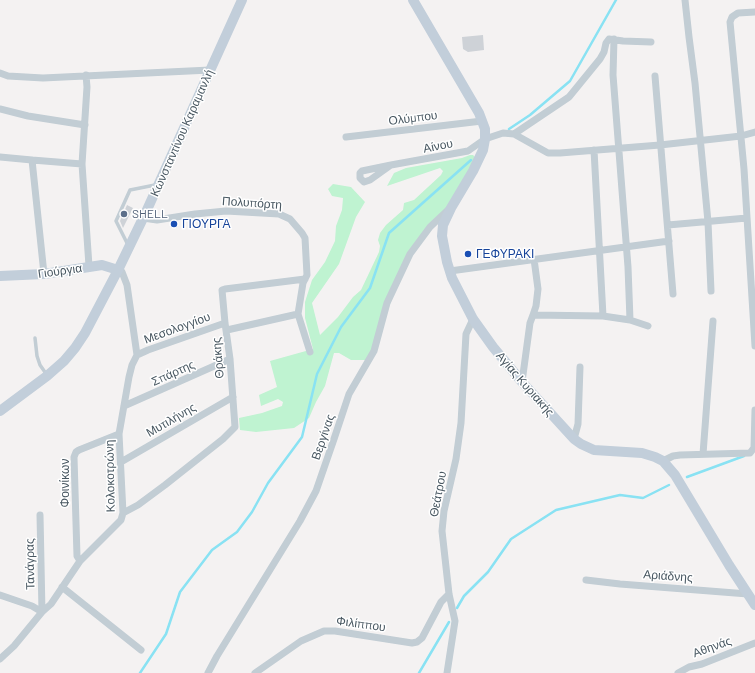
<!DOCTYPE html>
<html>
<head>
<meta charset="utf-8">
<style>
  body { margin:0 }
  canvas { display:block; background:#f4f2f2 }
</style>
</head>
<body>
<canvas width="755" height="673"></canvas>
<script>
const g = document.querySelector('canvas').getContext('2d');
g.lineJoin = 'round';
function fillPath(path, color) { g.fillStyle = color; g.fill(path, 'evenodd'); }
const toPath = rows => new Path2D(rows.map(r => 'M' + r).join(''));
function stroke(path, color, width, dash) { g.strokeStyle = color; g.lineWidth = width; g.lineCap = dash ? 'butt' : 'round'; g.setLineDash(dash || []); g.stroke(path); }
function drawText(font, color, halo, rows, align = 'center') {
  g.font = font + ' Barlow,sans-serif'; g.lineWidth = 3; g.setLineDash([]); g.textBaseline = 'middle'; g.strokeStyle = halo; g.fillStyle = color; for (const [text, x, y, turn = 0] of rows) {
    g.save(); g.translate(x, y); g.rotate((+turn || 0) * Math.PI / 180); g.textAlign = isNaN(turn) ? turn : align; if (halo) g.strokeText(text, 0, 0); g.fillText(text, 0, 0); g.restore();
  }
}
const green = toPath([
  [470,155,473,155,476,158,450,207,409,254,372,351,366,360,351,360,339,353,334,353,325,386,316,402,309,418,294,428,256,432,240,430,239,418,262,413,282,406,283,402,278,399,261,406,259,395,277,387,270,361,313,349,305,318,305,302,312,280,325,262,335,241,336,226,342,210,343,198,332,196,328,189,333,184,351,187,365,202,356,217,339,264,312,303,320,335,338,317,353,297,361,290,379,252,380,246,378,240,380,233,386,225,403,210,404,203,414,200,441,175,443,171,440,168,387,186,394,173,406,168,462,158]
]);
const stream = toPath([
  [509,129,530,115,570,81,616,0],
  [687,477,744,456],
  [457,608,464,596,488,572,511,539,556,510,620,495,643,498,669,485],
  [140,673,166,634,180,592,212,550,237,532,252,512,268,483,302,437,317,374,341,327,370,288,389,233,471,160],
  [419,673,449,622]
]);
const building = toPath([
  [483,35,484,50,468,52,463,49,462,37],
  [127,205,133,208,123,228,120,221]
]);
const lane = toPath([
  [128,245,116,221,130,190,155,185],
  [35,338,37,356,40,365,47,375]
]);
const street = toPath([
  [685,0,689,37,695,83,708,222,711,291],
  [755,12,738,13,732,17,730,22,744,169,755,346],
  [614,39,613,75,628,267,630,320],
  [0,73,8,76,43,78,210,70],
  [86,75,87,87,82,164,89,266],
  [655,76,673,294],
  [0,109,28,116,85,125],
  [514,134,569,97,600,59,604,52,606,43,609,39,623,41,651,42],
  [346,137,482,121],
  [594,150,603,316],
  [0,157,32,160],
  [391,165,362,171,360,173,360,178,364,182,370,180,391,165,468,151,485,139,503,133,514,134,548,153,560,153,660,145,741,136,755,132],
  [143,218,157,220,195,214,226,211,279,214,290,219,302,233,305,238,307,275,303,283,298,314,310,352],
  [668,225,747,218],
  [450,271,669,241],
  [44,274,32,160,82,164],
  [533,315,536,306,538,289,534,259],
  [227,330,298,314],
  [137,355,148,350,225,323],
  [522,382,530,323,533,315,603,316,630,320,648,326],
  [124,406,230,359],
  [574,439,578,424,580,367],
  [703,454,713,321],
  [663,461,673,456,680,455,750,453,754,448,755,410],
  [121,462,233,397],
  [123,513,138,505,165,485,223,439,235,427,230,359,225,323,222,290,225,289,305,279],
  [80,561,77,556,74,457,76,452,79,450,119,434],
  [586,580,620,584,748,594],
  [62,587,141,650],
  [0,595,32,606,42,612,51,604,80,561,121,520,123,513,119,434,129,377,132,365,137,355,127,285,122,272,118,270],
  [0,659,14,646,42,612,40,515],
  [208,673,217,656,300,521,316,491,334,439,349,394,374,351,387,303,410,254,430,227,448,210],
  [255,673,301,641,324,631,335,631,412,643,417,642,422,638,441,602,449,594],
  [447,673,455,621,449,594,442,531,444,511,456,459,461,423,466,334,473,319],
  [678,673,689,667,702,664,755,643]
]);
const secondary = toPath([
  [413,0,479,113,485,129,485,139,483,150,473,171,451,208,443,225,442,236,447,262,452,278,473,319,493,347,522,382,574,439,581,444,594,450,642,453,655,457,663,461,675,475,729,565,755,605],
  [0,276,44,274,102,265,118,270],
  [0,411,47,376,64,361,75,348,85,333,118,270,146,212,242,0]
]);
const markers = [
  [124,214,4,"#5c6f8a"],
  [174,224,4,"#1a4fb4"],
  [468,254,4,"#1a4fb4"]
];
const streetNames = [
  ["Ολύμπου",413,118,-7],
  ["Κωνσταντίνου Καραμανλή",182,133,-66],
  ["Αίνου",438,146,-11],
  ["Πολυπόρτη",252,203,4],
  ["Γιούργια",60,271,-8],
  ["Μεσολογγίου",177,328,-20],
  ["Θράκης",218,358,-95],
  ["Σπάρτης",173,373,-24],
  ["Αγίας Κυριακής",525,384,49],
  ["Μυτιλήνης",171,420,-30],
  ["Βεργίνας",323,437,-71],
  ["Κολοκοτρώνη",110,476,-91],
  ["Φοινίκων",65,483,-90],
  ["Θεάτρου",438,494,-79],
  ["Τανάγρας",30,564,-91],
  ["Αριάδνης",668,576,4],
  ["Φιλίππου",361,624,8],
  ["Αθηνάς",712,647,-20]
];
const serviceNames = [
  ["SHELL",132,214]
];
const transitNames = [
  ["ΓΙΟΥΡΓΑ",182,224],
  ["ΓΕΦΥΡΑΚΙ",476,254]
];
fillPath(green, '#bff3d1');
stroke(stream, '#89e2f3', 2.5);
fillPath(building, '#ced2d7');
stroke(lane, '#c2cdd4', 3.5);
stroke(street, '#c2cdd4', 7);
stroke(secondary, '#c2ceda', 10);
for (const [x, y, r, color] of markers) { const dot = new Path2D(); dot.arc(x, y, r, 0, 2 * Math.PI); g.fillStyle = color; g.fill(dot); stroke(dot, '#fff', 1.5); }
drawText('12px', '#485761', '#fff', streetNames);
drawText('12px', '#4e5e75', '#fff', serviceNames, 'left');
drawText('12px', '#164399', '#fff', transitNames, 'left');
</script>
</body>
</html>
